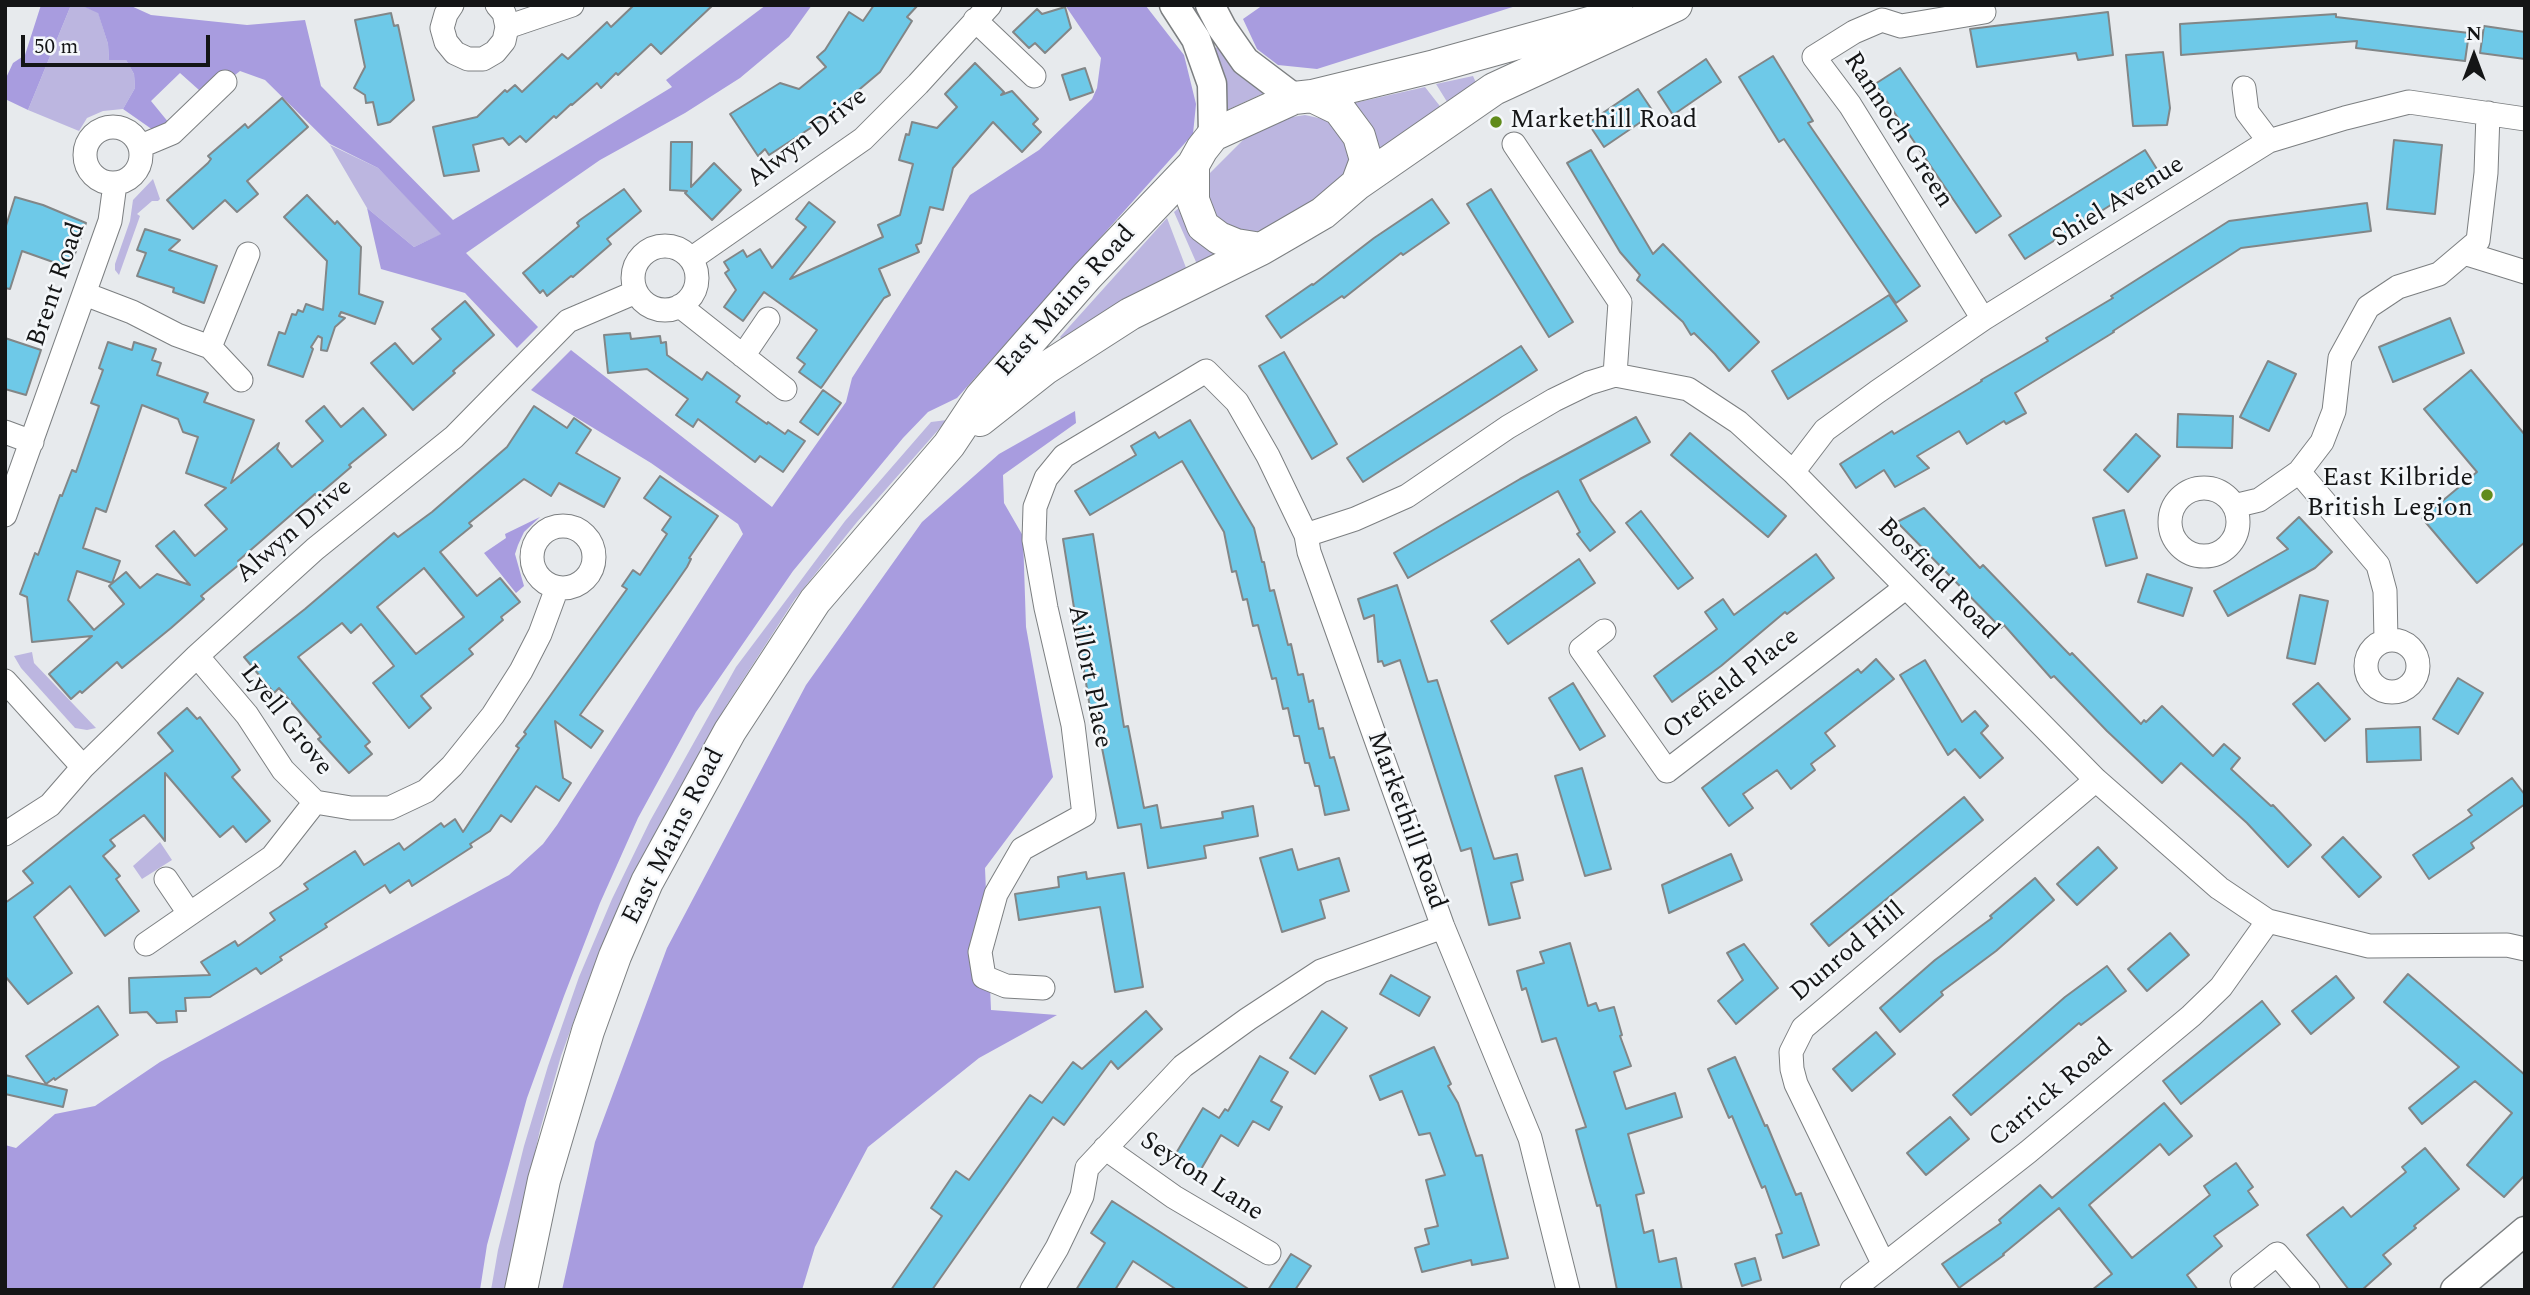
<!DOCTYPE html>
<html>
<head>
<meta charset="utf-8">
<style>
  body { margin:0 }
  #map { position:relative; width:2530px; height:1295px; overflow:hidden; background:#e7eaed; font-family:Spectral,serif }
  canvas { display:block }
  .frame { position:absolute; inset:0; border:7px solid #141516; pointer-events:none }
  .north { position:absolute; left:2439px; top:21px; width:70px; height:70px; -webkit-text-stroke:5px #f4f7fa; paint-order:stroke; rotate:0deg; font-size:19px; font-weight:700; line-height:28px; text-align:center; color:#141516 }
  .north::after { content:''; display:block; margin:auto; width:24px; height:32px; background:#141516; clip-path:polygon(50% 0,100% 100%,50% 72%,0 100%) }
  .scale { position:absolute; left:21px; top:35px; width:189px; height:32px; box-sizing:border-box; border:4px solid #141516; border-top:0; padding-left:9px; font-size:21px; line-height:24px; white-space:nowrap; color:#141516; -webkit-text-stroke:5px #f4f7fa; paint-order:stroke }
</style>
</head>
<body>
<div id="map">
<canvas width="2530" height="1295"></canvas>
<div class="frame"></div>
<div class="north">N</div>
<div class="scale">50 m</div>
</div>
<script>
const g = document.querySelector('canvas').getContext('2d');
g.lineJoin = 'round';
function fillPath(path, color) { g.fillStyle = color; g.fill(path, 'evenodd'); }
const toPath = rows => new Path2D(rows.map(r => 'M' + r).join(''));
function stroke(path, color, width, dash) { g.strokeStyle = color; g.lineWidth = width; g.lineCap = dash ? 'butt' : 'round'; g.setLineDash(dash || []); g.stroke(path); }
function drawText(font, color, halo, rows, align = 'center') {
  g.font = font + ' Spectral,serif'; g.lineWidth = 5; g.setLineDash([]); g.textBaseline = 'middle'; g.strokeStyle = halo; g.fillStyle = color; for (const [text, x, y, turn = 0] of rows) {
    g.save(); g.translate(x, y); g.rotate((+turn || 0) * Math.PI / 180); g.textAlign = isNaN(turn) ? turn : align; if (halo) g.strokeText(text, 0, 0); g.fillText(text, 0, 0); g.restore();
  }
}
const green = toPath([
  [71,5,80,5,98,12,108,44,109,60,126,60,134,74,135,88,123,109,103,111,87,118,79,131,28,110],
  [1224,45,1244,74,1264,93,1225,111,1212,49],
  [1473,76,1477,85,1449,105,1436,84],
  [1425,87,1443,110,1380,157,1372,126,1350,104],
  [1305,115,1332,121,1350,148,1348,165,1340,180,1317,202,1268,229,1247,233,1218,222,1204,195,1210,173,1245,138,1280,119],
  [330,145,378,168,442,234,414,247,367,208],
  [153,179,160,199,158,201,152,201,137,214,140,216,119,275,115,270,115,264,130,221,133,200],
  [1180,207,1197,240,1221,258,1200,271,1174,212],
  [1167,218,1188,273,1065,343,1060,337],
  [947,420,857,522,795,599,728,703,684,781,636,874,592,971,561,1056,540,1130,504,1290,491,1290,498,1250,524,1146,548,1066,579,977,612,899,650,821,736,667,781,607,845,521,931,422],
  [32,652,34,663,96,728,87,730,75,728,21,668,14,656],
  [160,842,172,860,142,879,133,866]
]);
const forest = toPath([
  [41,5,71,5,28,110,5,99,5,80,13,63,25,55],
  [80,5,129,5,151,15,247,25,305,20,321,86,453,220,672,87,666,80,766,5,812,5,789,37,740,78,685,113,600,160,466,253,538,327,517,348,465,293,381,269,367,208,414,247,441,234,378,168,330,144,265,80,240,71,230,79,220,72,199,90,180,73,151,101,169,123,153,130,123,109,135,88,134,74,126,60,109,60,108,44,98,13],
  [1065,5,1146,6,1184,55,1196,104,1193,134,957,398,928,412,903,438,793,571,696,712,638,818,600,903,564,996,527,1098,487,1245,480,1290,5,1290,5,1145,16,1148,55,1114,95,1106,160,1062,509,875,543,844,557,825,743,534,738,524,651,463,531,390,571,350,772,507,846,402,852,378,970,195,1039,150,1092,99,1097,88,1101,58],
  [1263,5,1519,5,1317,69,1278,65,1257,49,1243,19],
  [1075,411,1076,423,1003,475,1004,503,1023,536,1026,627,1053,777,985,868,991,1010,1057,1015,979,1058,868,1147,815,1247,802,1290,562,1290,595,1142,667,948,806,685,922,522,999,454],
  [540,517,524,532,518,545,515,554,524,586,516,593,484,553,506,538,505,534]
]);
const building = toPath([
  [634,5,713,5,661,54,651,44,618,75,616,73,601,88,597,83,572,105,571,104,556,118,554,116,526,142,520,136,509,145,503,138,473,145,479,171,444,176,433,127,477,117,505,90,507,92,515,85,522,92,562,54,568,59,607,22,611,27,634,5],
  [874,5,918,5,907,17,912,21,880,72,823,120,769,155,765,149,758,156,730,114,780,83,799,89,826,67,817,57,825,50,849,12,863,21,874,5],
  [1065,7,1071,28,1045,53,1035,43,1029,48,1013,32,1037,9,1042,14,1065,7],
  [2108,12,2113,55,2078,60,2076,53,1977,67,1970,29,2108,12],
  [391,13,394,26,398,25,414,100,390,122,378,125,373,102,366,103,365,95,354,88,365,67,355,20,391,13],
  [2336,14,2336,17,2469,33,2465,61,2356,48,2357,41,2181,55,2180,24,2336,14],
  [2484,26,2525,32,2525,59,2480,53,2484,26],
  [2163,52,2170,108,2167,125,2133,126,2126,55,2163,52],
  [1773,56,1813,121,1808,123,1920,286,1896,303,1784,139,1779,142,1739,77,1773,56],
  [1706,59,1721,82,1673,115,1658,92,1706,59],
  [975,63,1004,92,1001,95,1012,91,1038,119,1033,124,1041,132,1022,152,993,122,953,168,943,210,930,207,921,243,916,245,919,252,879,269,890,295,884,298,821,388,799,372,805,364,797,358,817,330,764,292,743,321,724,307,736,290,725,273,729,270,724,262,743,250,747,257,760,249,772,268,806,227,796,219,809,202,835,222,790,279,883,237,878,225,900,215,913,164,899,160,906,134,909,135,912,122,937,128,957,107,945,94,975,63],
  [1085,68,1093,92,1070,100,1062,75,1085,68],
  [1900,68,2001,216,1976,233,1875,84,1900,68],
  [1638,89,1654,113,1604,147,1588,123,1638,89],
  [282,98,308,127,247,181,258,194,237,212,225,200,193,229,167,200,208,163,211,159,208,156,245,124,248,128,282,98],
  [2394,140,2442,145,2435,214,2387,209,2394,140],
  [671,142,692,142,691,187,714,163,741,190,712,220,685,193,687,191,670,190,671,142],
  [1591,150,1653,254,1663,244,1759,342,1729,371,1715,354,1694,333,1691,335,1683,322,1637,280,1640,275,1620,252,1567,163,1591,150],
  [2145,150,2160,174,2025,259,2009,235,2145,150],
  [624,189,641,211,607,239,611,244,573,277,571,276,547,296,543,290,540,293,523,273,579,226,577,223,580,220,624,189],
  [1491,189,1573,322,1549,337,1467,204,1491,189],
  [307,195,335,224,337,221,361,247,359,294,383,302,375,324,341,312,339,316,345,318,335,327,327,351,321,350,322,338,318,336,311,347,313,349,303,377,268,365,279,332,285,334,292,314,296,315,298,310,303,312,306,304,323,310,327,261,284,217,307,195],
  [15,197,43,205,86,223,70,268,22,251,10,289,5,288,5,229,15,197],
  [1432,199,1449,223,1403,255,1401,253,1344,298,1342,296,1281,338,1266,316,1312,284,1313,285,1374,238,1432,199],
  [2367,203,2371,231,2241,248,2113,331,2114,332,2015,393,2026,413,2006,424,2004,421,1967,444,1959,431,1917,456,1929,468,1895,487,1884,470,1856,488,1840,464,1892,431,1894,434,1982,381,1981,380,2048,341,2046,338,2113,298,2111,296,2229,221,2367,203],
  [145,229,180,240,169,250,217,266,204,303,173,292,174,288,137,276,146,253,137,250,145,229],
  [1889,295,1907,321,1788,399,1772,371,1889,295],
  [465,301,494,335,453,371,455,373,413,410,371,363,395,343,413,364,441,339,432,329,465,301],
  [2450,318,2464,353,2393,382,2379,347,2450,318],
  [630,333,631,339,660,336,661,343,666,342,667,355,702,380,707,372,740,396,736,402,767,424,768,422,785,434,788,430,805,441,783,472,760,456,755,462,698,419,693,427,676,415,688,399,647,369,608,373,604,335,630,333],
  [5,338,41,350,26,395,5,389,5,338],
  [108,342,132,350,134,342,156,349,152,360,161,363,157,375,208,393,204,402,254,420,231,483,279,443,277,449,292,467,323,441,306,421,324,406,341,427,363,408,386,435,349,465,351,467,317,496,315,494,238,561,241,563,201,596,204,599,171,628,122,668,117,662,82,693,80,691,71,699,49,674,92,636,32,642,27,597,20,594,35,553,38,555,60,495,62,496,72,470,76,472,90,432,99,406,91,403,103,370,99,368,108,342],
  [142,405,178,419,183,432,198,437,186,473,226,488,205,505,227,529,195,556,174,531,156,546,190,585,157,574,140,588,126,572,109,586,124,604,94,630,68,600,77,571,112,583,120,561,83,548,96,508,106,512,142,405],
  [1521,346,1537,370,1363,482,1347,458,1521,346],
  [1284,352,1337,444,1312,459,1259,366,1284,352],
  [2268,361,2296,374,2269,431,2240,417,2268,361],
  [2471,370,2525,435,2525,542,2477,583,2422,518,2477,472,2424,409,2471,370],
  [823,390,841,403,818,435,800,422,823,390],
  [534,406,567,428,574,418,591,430,576,453,620,478,604,507,559,483,551,496,524,479,469,523,472,526,440,552,477,596,500,578,520,602,501,617,503,620,469,649,473,654,421,696,431,708,409,728,373,683,394,666,361,624,351,633,342,623,298,657,370,742,365,746,372,754,349,773,318,739,321,737,279,688,274,693,244,657,305,609,394,533,398,537,432,512,507,447,534,406],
  [424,568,464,617,416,654,377,607,424,568],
  [2178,414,2233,416,2232,448,2177,447,2178,414],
  [1636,417,1650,442,1580,480,1591,501,1615,532,1590,551,1577,534,1580,532,1558,491,1408,578,1394,553,1520,479,1636,417],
  [1190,420,1254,528,1262,562,1264,562,1270,591,1274,590,1288,645,1291,644,1298,675,1303,674,1309,702,1313,700,1319,729,1323,728,1330,758,1334,757,1349,810,1325,815,1319,786,1315,786,1309,763,1305,763,1299,736,1294,736,1288,708,1283,709,1276,678,1272,679,1258,625,1253,626,1247,599,1243,600,1236,571,1232,572,1224,532,1182,461,1090,515,1075,491,1136,455,1131,446,1155,432,1159,438,1190,420],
  [1690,433,1786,516,1768,537,1671,455,1690,433],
  [2136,434,2160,456,2128,492,2104,470,2136,434],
  [660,476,718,516,689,558,691,559,687,567,671,590,580,715,603,731,591,748,555,721,563,778,571,783,559,801,536,786,511,822,501,815,490,831,470,844,472,847,412,886,409,880,390,893,385,885,325,924,327,927,280,957,282,960,261,974,256,968,210,997,185,998,186,1011,176,1011,177,1022,157,1023,147,1012,130,1013,129,978,210,975,201,962,235,941,238,946,275,920,270,913,308,889,304,884,355,851,364,865,399,843,404,850,441,823,444,827,455,819,463,832,519,748,516,746,526,734,524,732,627,589,622,586,633,570,640,575,667,534,662,530,671,517,644,498,660,476],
  [1924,508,1980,568,1983,565,2070,655,2072,653,2141,724,2144,720,2146,722,2162,706,2213,756,2224,744,2240,758,2231,769,2271,806,2273,805,2311,845,2288,867,2247,823,2181,763,2162,783,2107,731,2054,676,2051,678,2004,625,2001,628,1897,522,1924,508],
  [2124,510,2137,558,2106,566,2093,518,2124,510],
  [1641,511,1693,578,1678,589,1626,523,1641,511],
  [2299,517,2332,552,2315,568,2228,616,2214,591,2288,549,2277,538,2299,517],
  [1093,534,1124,727,1128,726,1144,808,1157,805,1161,828,1223,818,1222,812,1253,806,1258,836,1204,846,1206,858,1148,868,1141,824,1118,828,1095,713,1091,714,1063,539,1093,534],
  [1816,554,1834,578,1787,614,1785,612,1721,666,1672,702,1654,676,1717,629,1705,612,1723,599,1734,615,1816,554],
  [1579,559,1595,583,1508,644,1491,621,1579,559],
  [2147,574,2192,588,2183,616,2138,602,2147,574],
  [1397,585,1428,682,1437,680,1494,859,1517,854,1523,880,1511,883,1520,918,1489,925,1471,848,1461,851,1400,660,1384,666,1382,661,1378,662,1374,615,1364,619,1358,599,1397,585],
  [2300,595,2328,601,2315,664,2287,658,2300,595],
  [1876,659,1894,679,1825,733,1835,746,1811,764,1815,770,1791,789,1777,770,1743,794,1753,808,1729,826,1702,788,1858,669,1861,673,1876,659],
  [1925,660,1962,722,1975,711,1988,726,1981,733,2003,758,1980,778,1955,749,1948,755,1900,675,1925,660],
  [2458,678,2483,693,2458,734,2433,719,2458,678],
  [1573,683,1605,736,1580,750,1549,698,1573,683],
  [2318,683,2350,719,2325,741,2293,704,2318,683],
  [187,708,197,719,200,717,233,760,240,770,232,777,270,821,246,842,233,826,220,837,165,773,165,841,144,815,110,840,115,846,103,856,120,876,116,879,139,911,105,936,70,886,34,917,72,973,28,1004,5,976,5,903,33,883,23,871,173,751,158,733,187,708],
  [2420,727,2421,760,2367,762,2366,729,2420,727],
  [1582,768,1611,869,1585,876,1555,776,1582,768],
  [2512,778,2525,795,2525,804,2471,843,2474,848,2429,879,2413,855,2472,815,2468,810,2512,778],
  [1964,797,1983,820,1829,946,1811,924,1964,797],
  [2343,837,2381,877,2359,897,2322,857,2343,837],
  [2098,847,2117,868,2077,905,2057,884,2098,847],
  [1292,849,1298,870,1339,858,1349,891,1320,900,1325,918,1282,932,1260,858,1292,849],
  [1731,854,1742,880,1669,913,1662,885,1731,854],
  [1086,872,1087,879,1124,873,1143,987,1115,992,1100,907,1019,920,1015,894,1059,887,1058,877,1086,872],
  [2035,878,2054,900,1996,951,1941,992,1943,995,1900,1032,1880,1008,1935,960,1992,918,1990,916,2035,878],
  [2170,933,2189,955,2147,991,2128,969,2170,933],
  [1570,943,1588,1006,1596,1003,1599,1011,1614,1007,1622,1035,1620,1036,1631,1066,1614,1072,1626,1109,1675,1093,1682,1117,1628,1134,1644,1193,1636,1195,1644,1233,1653,1230,1659,1262,1676,1258,1682,1290,1617,1290,1600,1205,1597,1206,1576,1130,1586,1127,1556,1038,1542,1042,1526,988,1522,990,1517,971,1544,963,1540,952,1570,943],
  [1744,944,1778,988,1736,1024,1718,1001,1743,980,1727,953,1744,944],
  [2107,966,2126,991,2081,1025,2079,1023,1971,1115,1953,1095,2065,997,2107,966],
  [2408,974,2525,1075,2525,1175,2504,1197,2467,1165,2512,1113,2475,1081,2422,1124,2409,1108,2459,1067,2384,1002,2408,974],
  [1391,975,1430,997,1419,1016,1380,994,1391,975],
  [2336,976,2354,998,2311,1034,2292,1011,2336,976],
  [2262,1001,2280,1024,2181,1104,2163,1081,2262,1001],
  [98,1006,118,1035,55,1080,54,1078,46,1084,26,1056,98,1006],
  [1146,1011,1162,1029,1118,1069,1111,1061,1064,1125,1053,1117,932,1290,891,1290,942,1216,931,1208,956,1171,969,1180,1030,1095,1042,1103,1073,1062,1082,1069,1146,1011],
  [1322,1011,1347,1028,1315,1074,1290,1058,1322,1011],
  [1876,1032,1895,1054,1852,1091,1833,1069,1876,1032],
  [1434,1047,1451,1084,1448,1086,1458,1103,1476,1156,1482,1155,1508,1258,1472,1265,1471,1260,1422,1272,1415,1248,1429,1244,1425,1229,1438,1226,1426,1180,1445,1175,1430,1133,1419,1135,1402,1091,1380,1100,1370,1076,1434,1047],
  [1260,1056,1288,1072,1271,1101,1282,1107,1269,1130,1253,1121,1238,1146,1221,1135,1200,1171,1175,1155,1203,1108,1219,1118,1225,1109,1228,1111,1260,1056],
  [1735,1057,1765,1126,1767,1125,1796,1195,1801,1193,1819,1245,1783,1258,1776,1235,1782,1233,1765,1186,1762,1188,1732,1116,1729,1118,1708,1069,1735,1057],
  [5,1075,67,1090,63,1107,5,1094,5,1075],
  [2164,1103,2192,1136,2169,1155,2160,1144,2089,1205,2132,1258,2210,1195,2204,1186,2236,1163,2253,1187,2248,1191,2258,1205,2214,1236,2222,1246,2187,1275,2198,1290,2092,1290,2112,1274,2059,1208,2003,1254,2004,1255,1959,1288,1942,1264,2001,1223,1999,1220,2040,1185,2052,1198,2164,1103],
  [1950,1117,1969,1139,1926,1175,1907,1153,1950,1117],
  [2425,1148,2459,1189,2414,1226,2416,1228,2383,1255,2391,1264,2362,1290,2349,1290,2307,1235,2343,1207,2351,1217,2406,1172,2402,1167,2425,1148],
  [1112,1201,1250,1290,1177,1290,1133,1261,1115,1290,1076,1290,1105,1243,1091,1233,1112,1201],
  [1291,1254,1311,1266,1295,1290,1268,1290,1291,1254],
  [1755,1258,1761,1280,1742,1286,1735,1264,1755,1258]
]);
const minor = toPath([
  [452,5,446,14,442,28,446,42,455,53,468,59,483,59,495,52,504,41,507,27,504,13,497,5],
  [975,20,1034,76],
  [507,27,572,5],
  [2244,88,2247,112,2269,141],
  '85 155a28 28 0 1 1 56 0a28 28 0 1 1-56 0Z',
  [1514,144,1620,302,1615,375],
  [141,146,172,133,225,82],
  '633 278a32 32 0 1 1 64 0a32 32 0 1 1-64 0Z',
  [2464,253,2525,272],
  [691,259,863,139,918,84,990,5],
  [85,294,132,312,177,335,210,347,241,380],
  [680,306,785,389],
  [1983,319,1850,105,1814,57,1854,32,1882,20,1901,26,1984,12],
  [210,347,248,254],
  [743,356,768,319],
  [5,432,32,442],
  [1793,472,1825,430,1877,392,1983,319,2269,141,2345,118,2409,102,2525,119],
  [2299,472,2378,565,2385,591,2386,640],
  '2170 522a34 34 0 1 1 68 0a34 34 0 1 1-68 0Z',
  [2234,506,2259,500,2299,472,2322,442,2334,411,2340,358,2368,307,2398,287,2439,274,2478,241,2486,173,2488,113],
  [5,515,110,221,115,184],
  '532 557a31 31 0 1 1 62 0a31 31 0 1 1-62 0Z',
  [1306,535,1355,519,1407,496,1508,427,1554,400,1589,383,1615,375,1688,389,1738,422,1793,472,2096,780,2219,888,2268,921,2369,946,2507,945,2525,949],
  [1604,631,1581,649,1667,771,1905,588],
  '2366 666a26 26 0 1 1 52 0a26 26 0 1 1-52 0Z',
  [197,656,247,715,283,770,315,802,351,808,390,808,426,791,452,766,493,715,521,671,540,634,557,588],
  [5,681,83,767],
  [5,834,50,805,83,767,197,656,315,549,454,437,568,321,636,292],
  [166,879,189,913],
  [146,944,272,857,315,802],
  [1043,988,1006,986,984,977,980,952,996,894,1022,849,1084,815,1073,725,1046,608,1034,540,1035,507,1046,478,1064,456,1206,371,1237,402,1268,456,1306,535,1309,552,1443,927,1530,1138,1568,1290],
  [1105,1148,1174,1197,1269,1253],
  [1883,1263,1796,1084,1792,1069,1791,1052,1803,1028,2096,780],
  [2242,1282,2277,1254,2308,1290],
  [1032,1290,1057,1248,1082,1196,1087,1168,1183,1066,1248,1019,1321,971,1443,927],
  [1852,1290,2028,1152,2191,1016,2221,987,2268,921]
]);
const tertiary = toPath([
  [1174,5,1196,39,1212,84,1213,135],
  [1210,5,1222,28,1245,61,1294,98],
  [2455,1290,2525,1231]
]);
const secondary = toPath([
  [1312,96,1339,109,1359,136,1366,160,1357,184,1323,213,1261,249,1236,245,1219,238,1203,226,1193,200,1193,165,1202,149,1213,135,1294,98,1312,96],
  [1312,96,1435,66,1618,15],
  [1357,184,1494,89,1676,5],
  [980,420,1046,368,1130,314,1261,249],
  [521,1290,544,1180,588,1031,615,956,647,882,730,731,815,601,949,445,981,397,1087,276,1193,165]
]);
const markers = [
  [1496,122,7,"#608b1b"],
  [2487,495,7,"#608b1b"]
];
const poiNames = [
  ["Markethill Road",1510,122],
  ["East Kilbride",2473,480,"right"],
  ["British Legion",2473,510,"right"]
];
const streetNames = [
  ["Rannoch Green",1897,131,57],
  ["Alwyn Drive",808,139,-38],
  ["Shiel Avenue",2119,203,-32],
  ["Brent Road",58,285,-71],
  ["East Mains Road",1067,302,-48],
  ["Alwyn Drive",295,532,-41],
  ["Bosfield Road",1937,580,45],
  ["Aillort Place",1088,677,79],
  ["Orefield Place",1732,685,-38],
  ["Lyell Grove",285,721,52],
  ["Markethill Road",1405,821,70],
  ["East Mains Road",675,837,-63],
  ["Dunrod Hill",1849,953,-40],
  ["Carrick Road",2052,1094,-40],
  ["Seyton Lane",1201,1178,33]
];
fillPath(green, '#bcb6e0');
fillPath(forest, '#a89cdf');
fillPath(building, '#6ec9e8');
stroke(building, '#828687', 2);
stroke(minor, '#7c7f81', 25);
stroke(tertiary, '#7c7f81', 31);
stroke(secondary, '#7c7f81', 34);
stroke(minor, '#fff', 23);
stroke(tertiary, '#fff', 28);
stroke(secondary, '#fff', 32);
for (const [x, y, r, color] of markers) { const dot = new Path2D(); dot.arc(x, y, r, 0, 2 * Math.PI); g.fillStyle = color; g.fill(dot); stroke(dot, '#f4f7fa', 2.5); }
drawText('26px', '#141516', '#f4f7fa', poiNames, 'left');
drawText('26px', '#141516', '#f4f7fa', streetNames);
</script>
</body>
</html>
